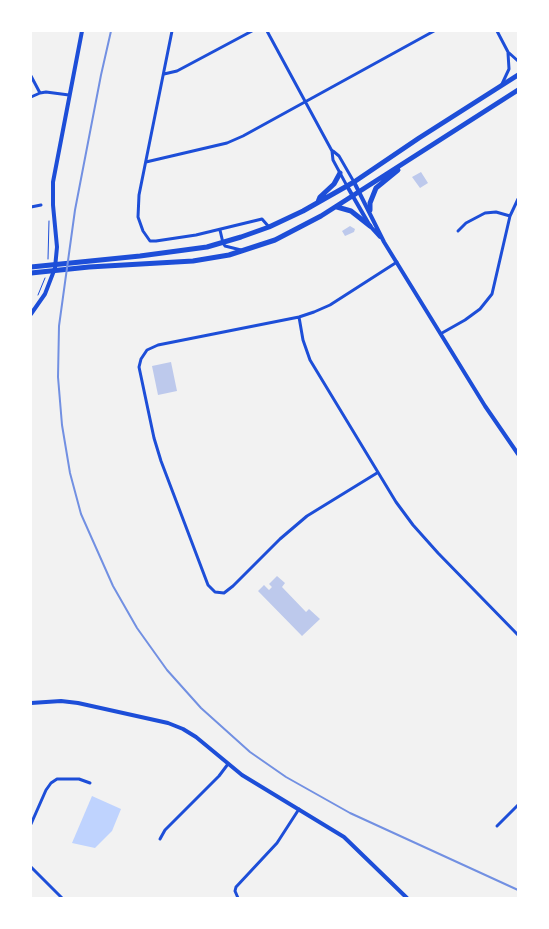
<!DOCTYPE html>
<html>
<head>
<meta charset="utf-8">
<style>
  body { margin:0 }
  #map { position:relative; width:549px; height:929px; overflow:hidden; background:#f2f2f2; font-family:Ubuntu,sans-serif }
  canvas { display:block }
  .frame { position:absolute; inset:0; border:32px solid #fff; pointer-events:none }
</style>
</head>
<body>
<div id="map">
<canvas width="549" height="929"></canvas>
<div class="frame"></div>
</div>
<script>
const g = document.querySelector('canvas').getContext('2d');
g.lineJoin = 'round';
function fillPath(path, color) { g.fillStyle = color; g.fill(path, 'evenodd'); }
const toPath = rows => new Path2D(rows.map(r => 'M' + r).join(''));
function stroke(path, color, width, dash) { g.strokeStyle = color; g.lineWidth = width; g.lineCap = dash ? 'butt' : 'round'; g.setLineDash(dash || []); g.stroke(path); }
const water = toPath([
  [92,796,121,809,112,831,95,848,72,843]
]);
const building = toPath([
  [421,172,428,183,420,188,412,177],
  [350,226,355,229,354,232,345,236,342,231],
  [171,362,177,391,158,395,152,366],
  [277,576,285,583,282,587,306,612,309,609,320,619,302,636,258,591,264,585,269,590,272,587,269,584]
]);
const path = toPath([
  [48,259,49,221],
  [38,295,45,278]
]);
const minor = toPath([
  [172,31,139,195,138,217,143,231,150,241,156,241,196,235,262,219,269,227],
  [267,31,332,151,333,160,347,186],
  [497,31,508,52,518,61],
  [164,74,177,71,252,31],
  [31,76,40,93],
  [502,84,509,69,508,53],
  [31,97,40,93,46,92,69,95],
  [333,151,339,156,354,182],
  [146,162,227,143,243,136,434,31],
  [31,207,41,205],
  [220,230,223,243,225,246,241,250],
  [458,231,466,223,485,213,496,212,510,216],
  [299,317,303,340,310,360,396,502,413,525,438,553,518,635],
  [442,333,465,320,480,309,492,294,510,216,518,199],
  [377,473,307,516,280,539,233,586,224,593,215,592,208,585,161,461,154,438,139,367,141,359,147,350,158,345,299,317,314,312,330,305,397,262],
  [31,824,46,790,51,783,57,779,79,779,90,783],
  [497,826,518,805],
  [160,839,165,830,219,776,228,764],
  [31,867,62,898],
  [238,898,235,891,236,887,277,843,299,809]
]);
const secondary = toPath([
  [354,182,384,242,485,406,518,454],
  [347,186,370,226,380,237],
  [31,314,45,294,55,268,57,247,53,205,53,182,82,31],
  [31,703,61,701,78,703,168,723,183,729,196,737,242,775,344,837,407,898]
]);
const trunk = toPath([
  [318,202,320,197,334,184,340,173],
  [337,207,351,211,370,226],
  [370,210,370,203,376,188,398,170],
  [31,267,140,256,207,247,241,237,269,227,303,211,354,182,419,138,518,75],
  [31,273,89,267,193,261,229,255,275,240,321,216,518,90]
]);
const rail = toPath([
  [111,31,101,75,75,210,59,326,58,377,62,425,70,473,81,514,113,586,137,628,167,670,201,708,250,752,286,777,350,813,518,890]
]);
fillPath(water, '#bfd3fe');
fillPath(building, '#bdc9ec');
stroke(path, '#1d4ed8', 1);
stroke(minor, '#1d4ed8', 3);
stroke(secondary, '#1d4ed8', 4);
stroke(trunk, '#1d4ed8', 5);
stroke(rail, '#7290e2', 2);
</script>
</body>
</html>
